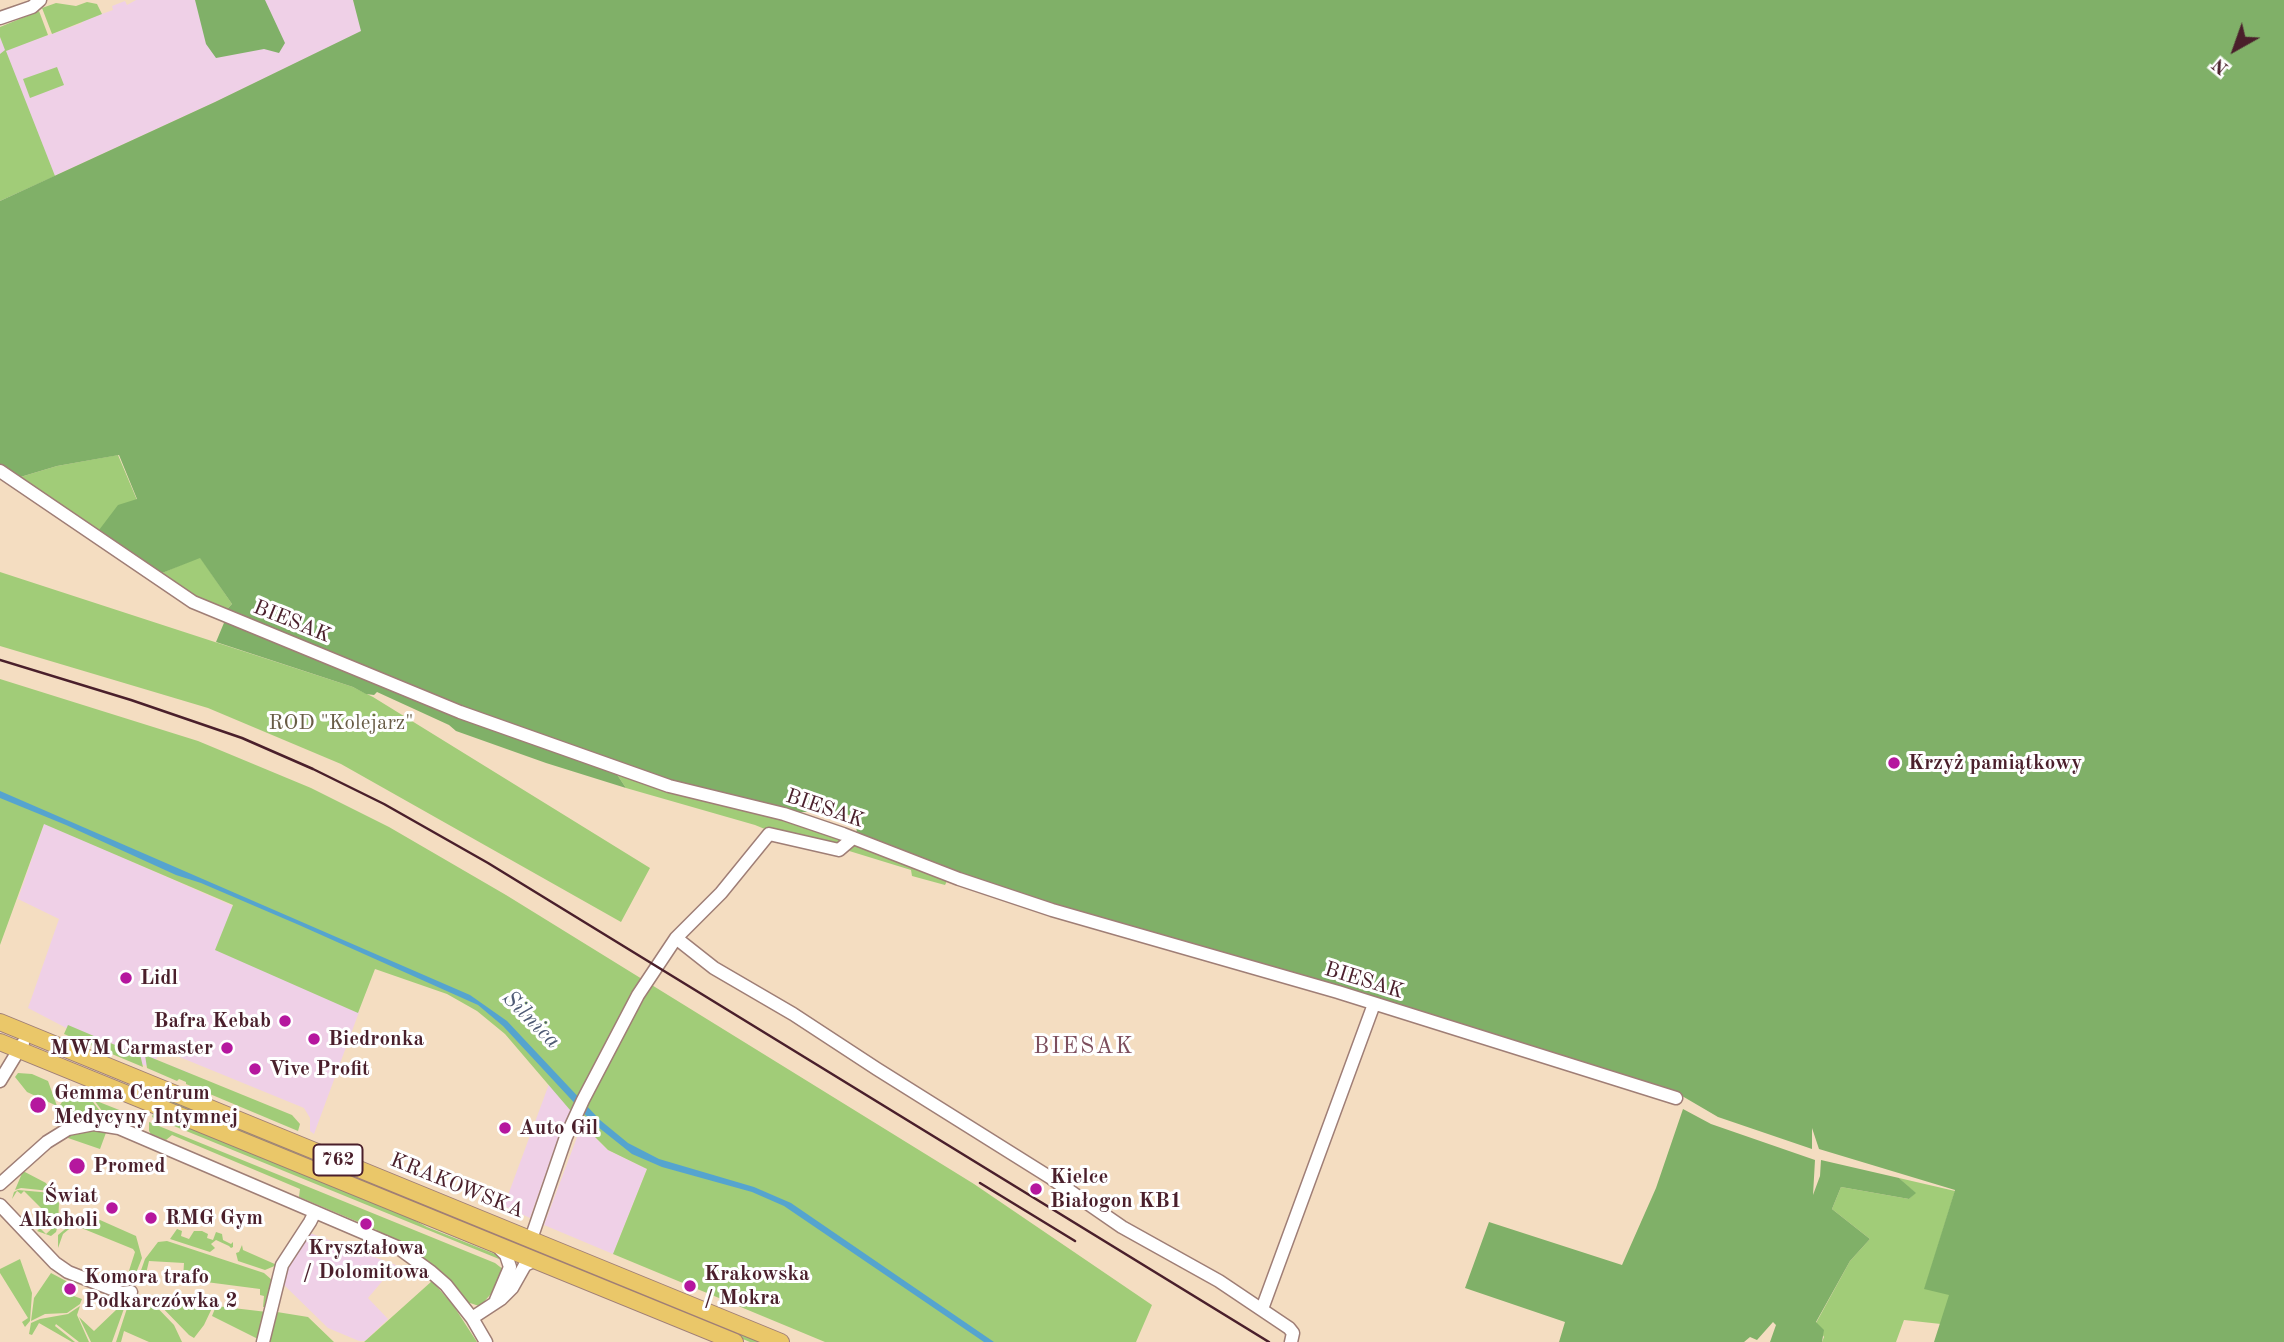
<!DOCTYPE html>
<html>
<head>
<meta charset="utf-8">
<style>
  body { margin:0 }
  #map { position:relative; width:2284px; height:1342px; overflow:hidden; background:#f4ddc1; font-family:"Old Standard TT",serif }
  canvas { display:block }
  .north { position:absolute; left:2200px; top:14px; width:70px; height:70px; -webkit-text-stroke:5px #fff; paint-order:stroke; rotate:220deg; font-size:19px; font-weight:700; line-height:28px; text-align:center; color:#4a1f2b }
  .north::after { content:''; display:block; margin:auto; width:24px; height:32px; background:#4a1f2b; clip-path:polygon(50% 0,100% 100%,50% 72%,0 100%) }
</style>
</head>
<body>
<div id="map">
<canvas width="2284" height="1342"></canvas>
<div class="north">N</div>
</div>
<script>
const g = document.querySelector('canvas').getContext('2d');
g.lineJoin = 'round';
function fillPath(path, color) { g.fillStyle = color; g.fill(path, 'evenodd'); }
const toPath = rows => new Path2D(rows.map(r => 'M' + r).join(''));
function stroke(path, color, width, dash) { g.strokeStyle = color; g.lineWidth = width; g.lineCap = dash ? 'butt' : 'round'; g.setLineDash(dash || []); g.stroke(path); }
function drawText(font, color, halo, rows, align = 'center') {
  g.font = font + ' "Old Standard TT",serif'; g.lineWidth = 6; g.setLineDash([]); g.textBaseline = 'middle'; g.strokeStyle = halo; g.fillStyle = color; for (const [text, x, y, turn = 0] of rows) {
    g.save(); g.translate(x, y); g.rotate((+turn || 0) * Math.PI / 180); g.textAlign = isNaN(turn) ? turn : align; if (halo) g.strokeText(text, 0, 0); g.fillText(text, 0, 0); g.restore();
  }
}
const built = toPath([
  [136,0,353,0,362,31,215,102,0,201,0,37,6,50,82,23,82,21,113,10,112,6,125,1,127,5],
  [44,823,233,906,216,950,359,1012,314,1134,310,1131,310,1118,304,1108,160,1049,156,1060,190,1073,187,1082,116,1054,28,1008,59,919,18,899],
  [549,1084,571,1109,558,1138,530,1218,504,1206],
  [582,1124,608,1150,647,1169,613,1254,544,1225],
  [310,1233,396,1265,368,1298,388,1319,365,1341,359,1341,328,1328,283,1284,292,1259]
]);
const green = toPath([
  [87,2,97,4,102,14,52,34,42,8,56,3,76,6],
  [39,11,48,35,6,51,55,176,0,201,0,54,5,50,0,37,0,27],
  [57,67,64,85,30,98,23,79],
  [118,455,137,500,96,534,17,478,57,466],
  [200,557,232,604,224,612,157,575],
  [0,572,353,687,373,697,650,868,621,922,341,764,208,708,0,646],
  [0,679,198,741,311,788,389,827,506,895,974,1184,1152,1305,1136,1342,825,1342,613,1254,647,1169,608,1150,582,1124,505,1034,477,1011,447,994,375,969,358,1013,215,950,233,905,44,824,0,945],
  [614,770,790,820,840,837,842,842,837,847,772,832,755,825,626,788],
  [852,845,948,879,945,885,912,876,911,870,846,850],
  [68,1025,134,1053,135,1051,140,1054,143,1067,64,1034],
  [145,1055,292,1115,300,1124,298,1131,186,1084,186,1082,179,1079,177,1081,147,1068],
  [58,1057,131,1086,170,1098,546,1253,546,1255,543,1258,57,1060],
  [18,1073,32,1074,48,1081,57,1106,27,1092,15,1077],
  [70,1090,90,1098,107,1120,69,1124,60,1105],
  [94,1100,137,1117,130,1126,108,1119],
  [153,1114,175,1120,397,1211,427,1227,500,1256,507,1264,499,1259,152,1117],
  [149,1122,495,1263,504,1270,496,1288,483,1303,479,1306,470,1303,468,1305,376,1233,377,1230,371,1228,370,1223,365,1221,363,1224,299,1197,300,1189,172,1135,166,1140,151,1134,149,1131],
  [81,1129,107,1130,100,1149,68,1138,69,1133],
  [23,1171,46,1183,50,1191,21,1188,15,1190],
  [1899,1178,1955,1191,1925,1288,1950,1294,1941,1324,1904,1320,1896,1342,1822,1342,1824,1337,1816,1323,1850,1261,1870,1239,1832,1209,1841,1187,1909,1199,1915,1193],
  [18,1190,52,1193,59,1203,58,1225,56,1232,51,1236,37,1231,40,1228,46,1234,57,1224,24,1191,21,1194,17,1191,12,1199,14,1192],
  [100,1220,136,1236,142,1258,136,1273,127,1277,135,1252,133,1249,74,1225,63,1234,58,1248,58,1235,74,1222],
  [177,1229,182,1231,181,1236,189,1239,194,1231,202,1231,208,1234,207,1238,213,1240,216,1232,222,1234,223,1240,231,1244,233,1242,233,1247,231,1248,229,1246,216,1240,211,1244,215,1248,210,1252,170,1239],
  [167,1241,264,1273,272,1280,266,1307,263,1307,264,1296,260,1295,260,1289,183,1279,184,1263,149,1261,143,1286,139,1276,145,1259,158,1242],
  [242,1245,243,1250,277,1265,265,1270,238,1261,236,1253,239,1252],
  [550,1255,767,1342,750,1342,548,1260],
  [20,1259,32,1293,30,1321,25,1327,22,1322,28,1318,0,1273,0,1269],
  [51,1273,68,1282,63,1292,82,1299,80,1304,67,1313,45,1314,31,1321,34,1298],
  [432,1281,453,1305,477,1342,364,1342],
  [132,1293,148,1298,174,1325,182,1342,149,1342,124,1331,121,1342,116,1342],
  [153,1298,213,1306,204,1325,194,1338,189,1335],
  [122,1302,126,1303,112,1342,91,1342,79,1317,94,1331,116,1310],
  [80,1306,77,1315,89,1342,79,1342,56,1324,55,1326,75,1342,72,1342,39,1323,32,1335,29,1334,31,1323,40,1319,68,1314],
  [216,1306,267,1312,260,1340,212,1316],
  [277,1312,308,1317,334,1342,269,1342]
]);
const forest = toPath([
  [195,0,265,0,285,43,279,53,264,49,216,58,206,44],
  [353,0,2284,0,2284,1342,1934,1342,1949,1295,1924,1289,1955,1190,1819,1149,1812,1128,1812,1149,1718,1117,1677,1093,1009,891,858,837,854,817,840,812,788,812,614,770,626,788,546,763,456,731,449,725,377,692,374,695,366,694,353,687,216,642,226,618,221,615,232,604,200,558,157,575,96,534,118,505,137,499,119,455,57,466,17,478,0,466,0,201,215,102,361,31],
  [1683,1109,1711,1124,1815,1160,1813,1195,1820,1176,1821,1160,1899,1178,1916,1193,1909,1199,1841,1187,1832,1209,1870,1239,1850,1261,1816,1322,1824,1330,1822,1342,1770,1342,1776,1325,1773,1322,1757,1340,1750,1337,1744,1342,1559,1342,1565,1322,1465,1288,1489,1222,1622,1265,1656,1188]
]);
const water = toPath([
  [0,791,470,995,507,1021,600,1120,628,1143,659,1159,754,1187,791,1203,994,1342,984,1342,784,1206,752,1192,662,1167,632,1154,593,1123,503,1026,478,1005,299,925,201,883,176,875,66,825,0,798]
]);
const minor = toPath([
  [0,18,32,7,40,0],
  [0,471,193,602,460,712,669,786,784,814,843,834,959,879,1052,910,1338,992,1676,1098],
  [676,938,714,968,793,1014,877,1069,1051,1178,1122,1227,1219,1281,1289,1328,1293,1333,1291,1342],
  [0,1081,23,1043],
  [0,1184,47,1142,68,1129,94,1124,119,1128,397,1247,430,1271,446,1285,472,1318,486,1342],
  [0,1205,55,1263,68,1272,122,1293,131,1292],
  [531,1239,566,1137,583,1100,638,995,676,938,721,893,769,834,839,850,853,838],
  [496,1300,510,1267,506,1255,496,1245],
  [1262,1309,1374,1004],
  [472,1318,501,1299,512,1288,525,1265,536,1260],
  [263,1342,282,1265,310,1222,315,1212]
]);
const major = toPath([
  [0,1022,781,1342],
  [0,1042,735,1342]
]);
const rail = toPath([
  [0,660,131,700,242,738,313,769,384,804,488,863,1269,1342],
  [980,1183,1075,1241]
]);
const markers = [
  [1894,763,7,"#b5179e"],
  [126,978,7,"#b5179e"],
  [285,1021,7,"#b5179e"],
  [314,1039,7,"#b5179e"],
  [227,1048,7,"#b5179e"],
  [255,1069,7,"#b5179e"],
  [38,1105,9,"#b5179e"],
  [505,1128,7,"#b5179e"],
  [77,1166,9,"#b5179e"],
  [1036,1189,7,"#b5179e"],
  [112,1208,7,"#b5179e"],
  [151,1218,7,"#b5179e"],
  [366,1224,7,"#b5179e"],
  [690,1286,7,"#b5179e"],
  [70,1289,7,"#b5179e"]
];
const shields = [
  [338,1160,49]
];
const shieldNames = [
  ["762",338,1160]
];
const streetNames = [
  ["BIESAK",292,622,22],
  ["BIESAK",825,809,19],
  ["BIESAK",1364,981,17],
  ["KRAKOWSKA",457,1186,22]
];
const parkNames = [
  ["ROD \"Kolejarz\"",341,723]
];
const poiNames = [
  ["Krzyż pamiątkowy",1908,763],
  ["Lidl",140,978],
  ["Bafra Kebab",271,1021,"right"],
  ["Biedronka",328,1039],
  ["MWM Carmaster",213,1048,"right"],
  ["Vive Profit",269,1069],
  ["Gemma Centrum",54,1093],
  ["Medycyny Intymnej",54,1117],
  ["Auto Gil",519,1128],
  ["Promed",93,1166],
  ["Kielce",1050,1177],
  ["Białogon KB1",1050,1201],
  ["Świat",98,1196,"right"],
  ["Alkoholi",98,1220,"right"],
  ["RMG Gym",165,1218],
  ["Kryształowa",366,1248,"center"],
  ["/ Dolomitowa",366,1272,"center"],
  ["Krakowska",704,1274],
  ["/ Mokra",704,1298],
  ["Komora trafo",84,1277],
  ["Podkarczówka 2",84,1301]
];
const waterNames = [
  ["Silnica",531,1020,45]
];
const neighbourhoodNames = [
  ["BIESAK",1084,1047]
];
fillPath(built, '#efd0e7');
fillPath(green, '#a1cc78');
fillPath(forest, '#80b068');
fillPath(water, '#55a4cf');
stroke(minor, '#9f7e76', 15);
stroke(major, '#9f7e76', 18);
stroke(minor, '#fff', 12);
stroke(major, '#eac769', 16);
stroke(rail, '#4a1f2b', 2.5);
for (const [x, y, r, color] of markers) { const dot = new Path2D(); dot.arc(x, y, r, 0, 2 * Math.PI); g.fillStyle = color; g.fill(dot); stroke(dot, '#fff', 2.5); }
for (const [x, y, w] of shields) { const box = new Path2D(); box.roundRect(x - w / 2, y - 15.5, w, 31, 5); g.fillStyle = '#fff'; g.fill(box); stroke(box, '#4a1f2b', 2); }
drawText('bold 19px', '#4a1f2b', null, shieldNames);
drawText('21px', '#4a1f2b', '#fff', streetNames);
drawText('21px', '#685c46', '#fff', parkNames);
drawText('bold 21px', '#4a1f2b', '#fff', poiNames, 'left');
drawText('italic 23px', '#4f5b75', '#fff', waterNames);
g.letterSpacing = '2px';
drawText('23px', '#7d4e5d', '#fff', neighbourhoodNames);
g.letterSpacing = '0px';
</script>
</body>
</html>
